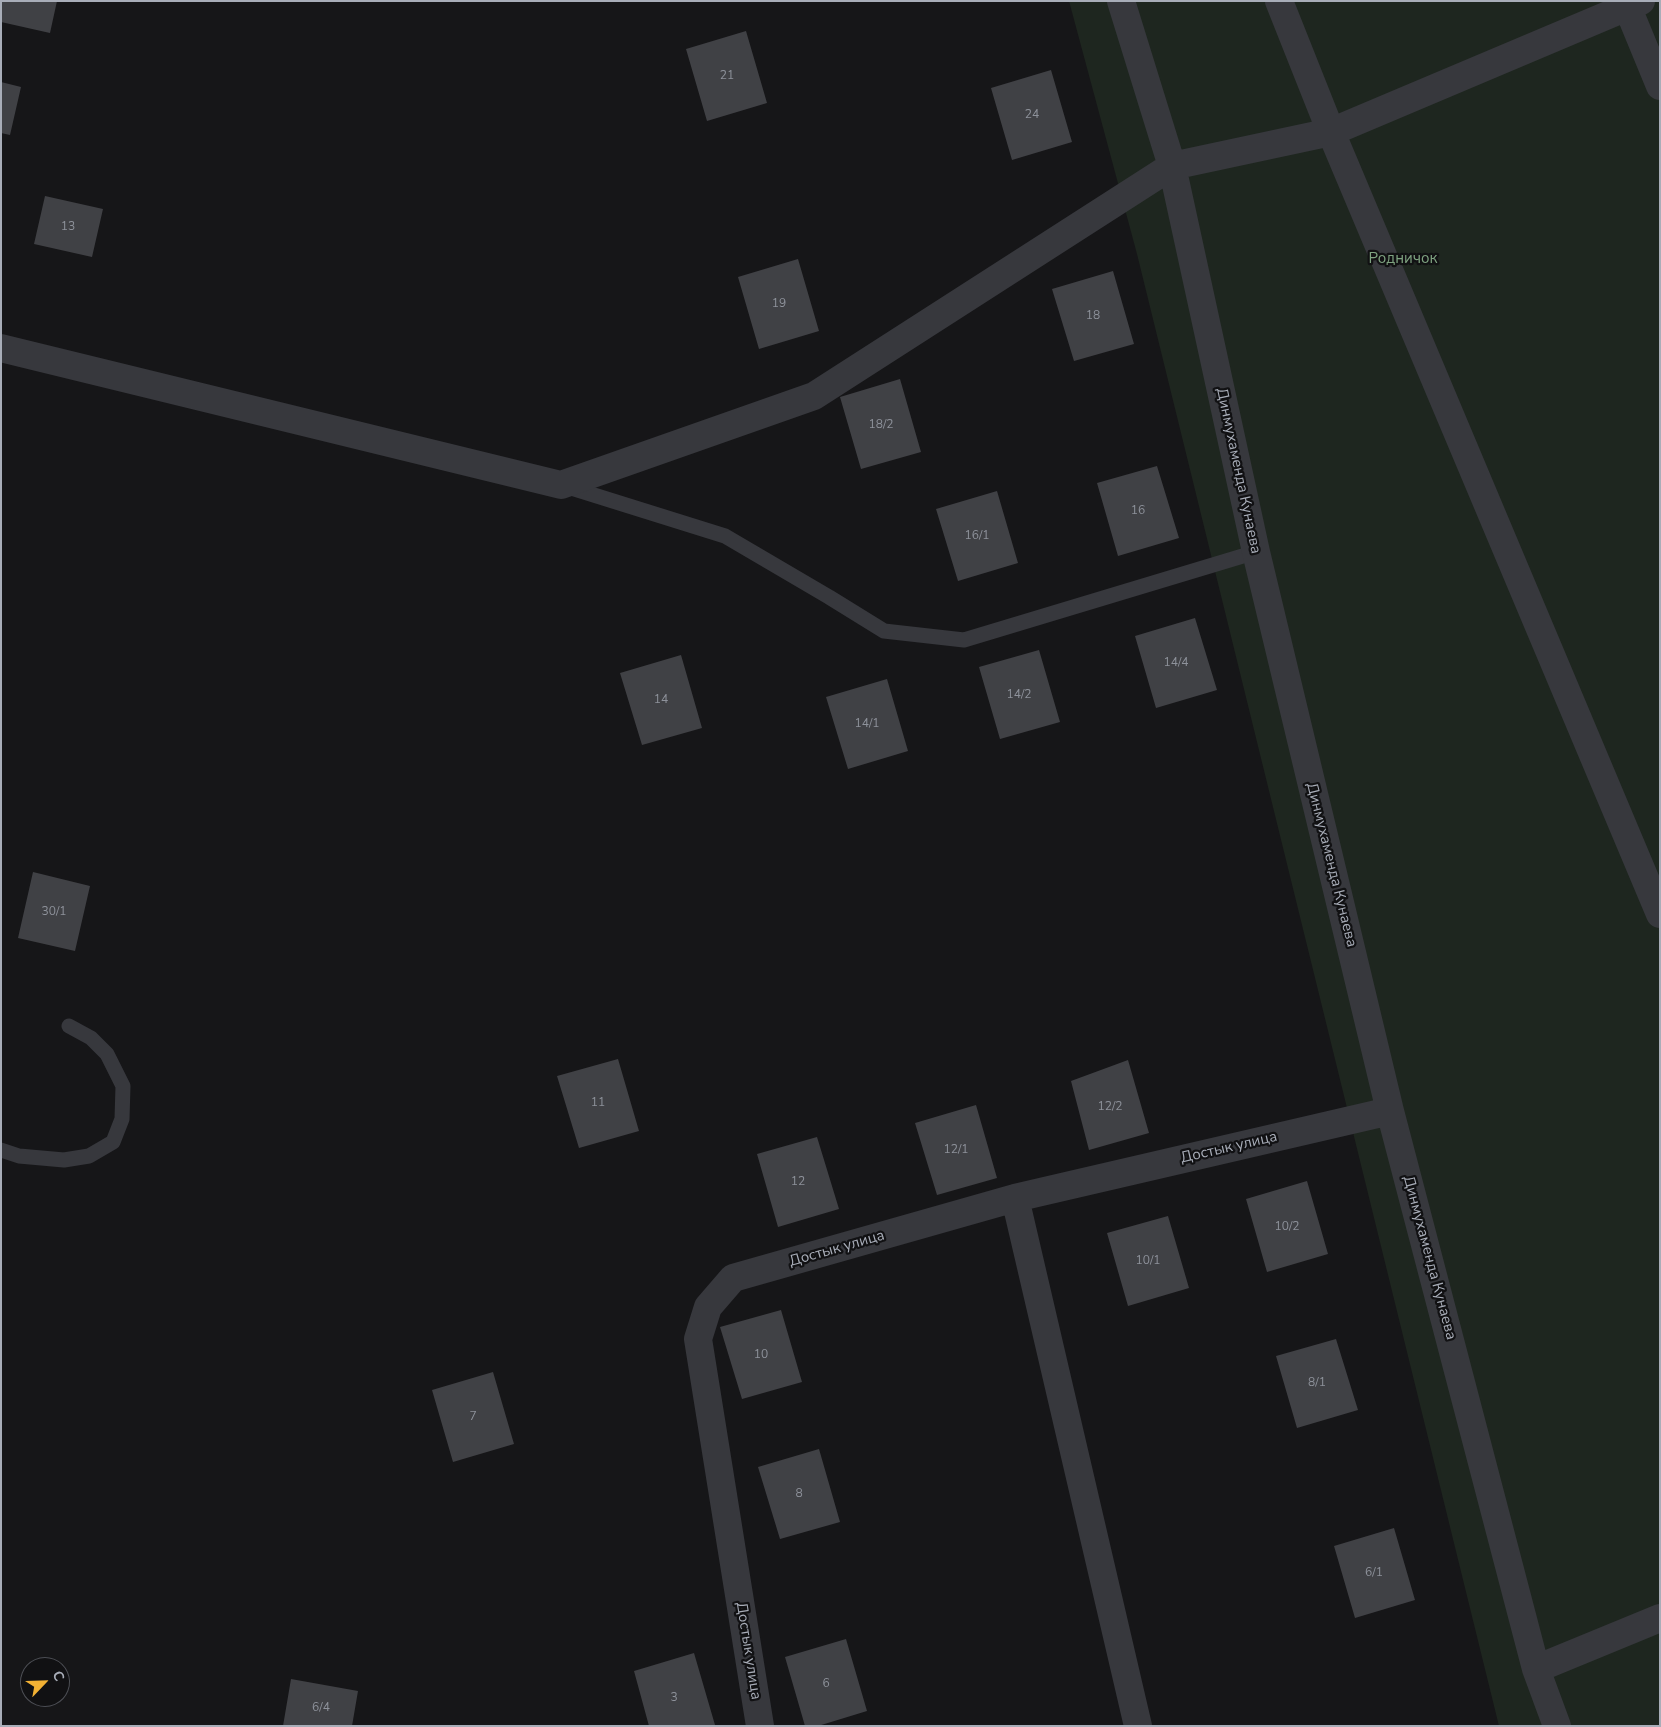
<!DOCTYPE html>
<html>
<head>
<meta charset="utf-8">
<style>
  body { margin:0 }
  #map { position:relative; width:1661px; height:1727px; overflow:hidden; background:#161618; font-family:"Nunito Sans",sans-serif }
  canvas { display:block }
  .frame { position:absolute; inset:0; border:2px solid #a8adb8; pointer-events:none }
  .north { position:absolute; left:20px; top:1657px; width:50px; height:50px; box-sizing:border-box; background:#111113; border:1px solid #4d4f55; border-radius:50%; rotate:66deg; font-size:14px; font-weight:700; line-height:20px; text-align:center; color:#a8adb8 }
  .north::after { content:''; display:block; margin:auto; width:18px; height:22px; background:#f2b134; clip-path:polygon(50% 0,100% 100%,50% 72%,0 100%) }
</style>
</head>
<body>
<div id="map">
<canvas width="1661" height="1727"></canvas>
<div class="frame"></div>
<div class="north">С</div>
</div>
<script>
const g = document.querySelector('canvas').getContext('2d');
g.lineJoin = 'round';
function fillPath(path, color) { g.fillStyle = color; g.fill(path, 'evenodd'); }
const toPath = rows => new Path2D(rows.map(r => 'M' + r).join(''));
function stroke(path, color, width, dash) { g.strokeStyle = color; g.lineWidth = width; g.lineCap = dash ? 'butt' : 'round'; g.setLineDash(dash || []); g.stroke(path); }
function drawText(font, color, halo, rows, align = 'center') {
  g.font = font + ' "Nunito Sans",sans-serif'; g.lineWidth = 4.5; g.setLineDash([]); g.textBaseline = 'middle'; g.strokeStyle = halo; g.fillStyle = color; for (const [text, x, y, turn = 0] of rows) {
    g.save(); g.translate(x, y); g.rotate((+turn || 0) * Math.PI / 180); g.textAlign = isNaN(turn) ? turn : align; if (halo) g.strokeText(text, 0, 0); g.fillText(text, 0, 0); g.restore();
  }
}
const green = toPath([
  [1069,1,1660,1,1660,1726,1499,1726,1137,254]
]);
const building = toPath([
  [1,1,57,1,50,33,1,22],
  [746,31,767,103,707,121,686,49],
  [1051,70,1072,142,1012,160,991,88],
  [1,82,21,87,10,135,1,133],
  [45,196,103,209,92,257,34,244],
  [798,259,819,331,759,349,738,277],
  [1113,271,1134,344,1074,361,1052,289],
  [900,379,921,452,861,469,840,397],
  [1157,466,1179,538,1118,556,1097,483],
  [997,491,1018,563,958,581,936,509],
  [1195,618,1217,690,1156,708,1135,636],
  [1039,650,1060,722,1000,739,979,667],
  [681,655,702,728,642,745,620,673],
  [887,679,908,751,848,769,826,697],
  [33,872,90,886,75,951,18,938],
  [618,1059,639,1131,579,1148,557,1076],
  [1128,1060,1149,1133,1089,1150,1071,1081],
  [976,1105,997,1178,937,1195,915,1123],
  [817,1137,839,1209,778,1227,757,1154],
  [1307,1181,1328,1254,1267,1272,1246,1199],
  [1168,1216,1189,1288,1128,1306,1107,1233],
  [781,1310,802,1382,742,1399,720,1327],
  [1336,1339,1358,1410,1297,1428,1276,1356],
  [493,1372,514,1444,453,1462,432,1390],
  [819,1449,840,1522,780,1539,758,1467],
  [1394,1528,1415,1600,1355,1618,1334,1546],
  [846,1639,867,1711,818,1726,805,1726,785,1657],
  [694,1653,715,1725,649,1726,634,1671],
  [291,1679,358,1691,352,1726,283,1726]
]);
const service = toPath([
  [565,486,725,536,829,597,884,631,964,640,1256,552],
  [1,1150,19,1156,64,1160,89,1156,113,1142,122,1119,123,1086,107,1054,91,1038,69,1026]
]);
const minor = toPath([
  [1121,1,1172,166,1256,552,1390,1111,1536,1669,1557,1726],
  [1279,1,1331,132,1660,914],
  [1625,1,1660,86],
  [1,348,561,485,814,396,1172,166,1331,132,1641,1],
  [1015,1198,1138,1726],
  [1536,1669,1660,1618],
  [760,1726,698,1339,708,1307,733,1278,1015,1198,1390,1111]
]);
const numberNames = [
  ["21",727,76],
  ["24",1032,115],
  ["13",68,227],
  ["19",779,304],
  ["18",1093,316],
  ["18/2",881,425],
  ["16",1138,511],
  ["16/1",977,536],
  ["14/4",1176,663],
  ["14/2",1019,695],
  ["14",661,700],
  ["14/1",867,724],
  ["30/1",54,912],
  ["11",598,1103],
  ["12/2",1110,1107],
  ["12/1",956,1150],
  ["12",798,1182],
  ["10/2",1287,1227],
  ["10/1",1148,1261],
  ["10",761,1355],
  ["8/1",1317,1383],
  ["7",473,1417],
  ["8",799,1494],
  ["6/1",1374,1573],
  ["6",826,1684],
  ["3",674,1698],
  ["6/4",321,1708]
];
const parkNames = [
  ["Родничок",1403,259]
];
const streetNames = [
  ["Динмухаменда Кунаева",1238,471,78],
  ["Динмухаменда Кунаева",1331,865,76],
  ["Достык улица",1229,1148,-13],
  ["Достык улица",837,1249,-16],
  ["Динмухаменда Кунаева",1429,1258,75],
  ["Достык улица",748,1651,81]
];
fillPath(green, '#1e261f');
fillPath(building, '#404145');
stroke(service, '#37383d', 15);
stroke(minor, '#37383d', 28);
drawText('12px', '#8e929b', null, numberNames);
drawText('15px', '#7fa381', '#111113', parkNames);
drawText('15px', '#a8adb8', '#111113', streetNames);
</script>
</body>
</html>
